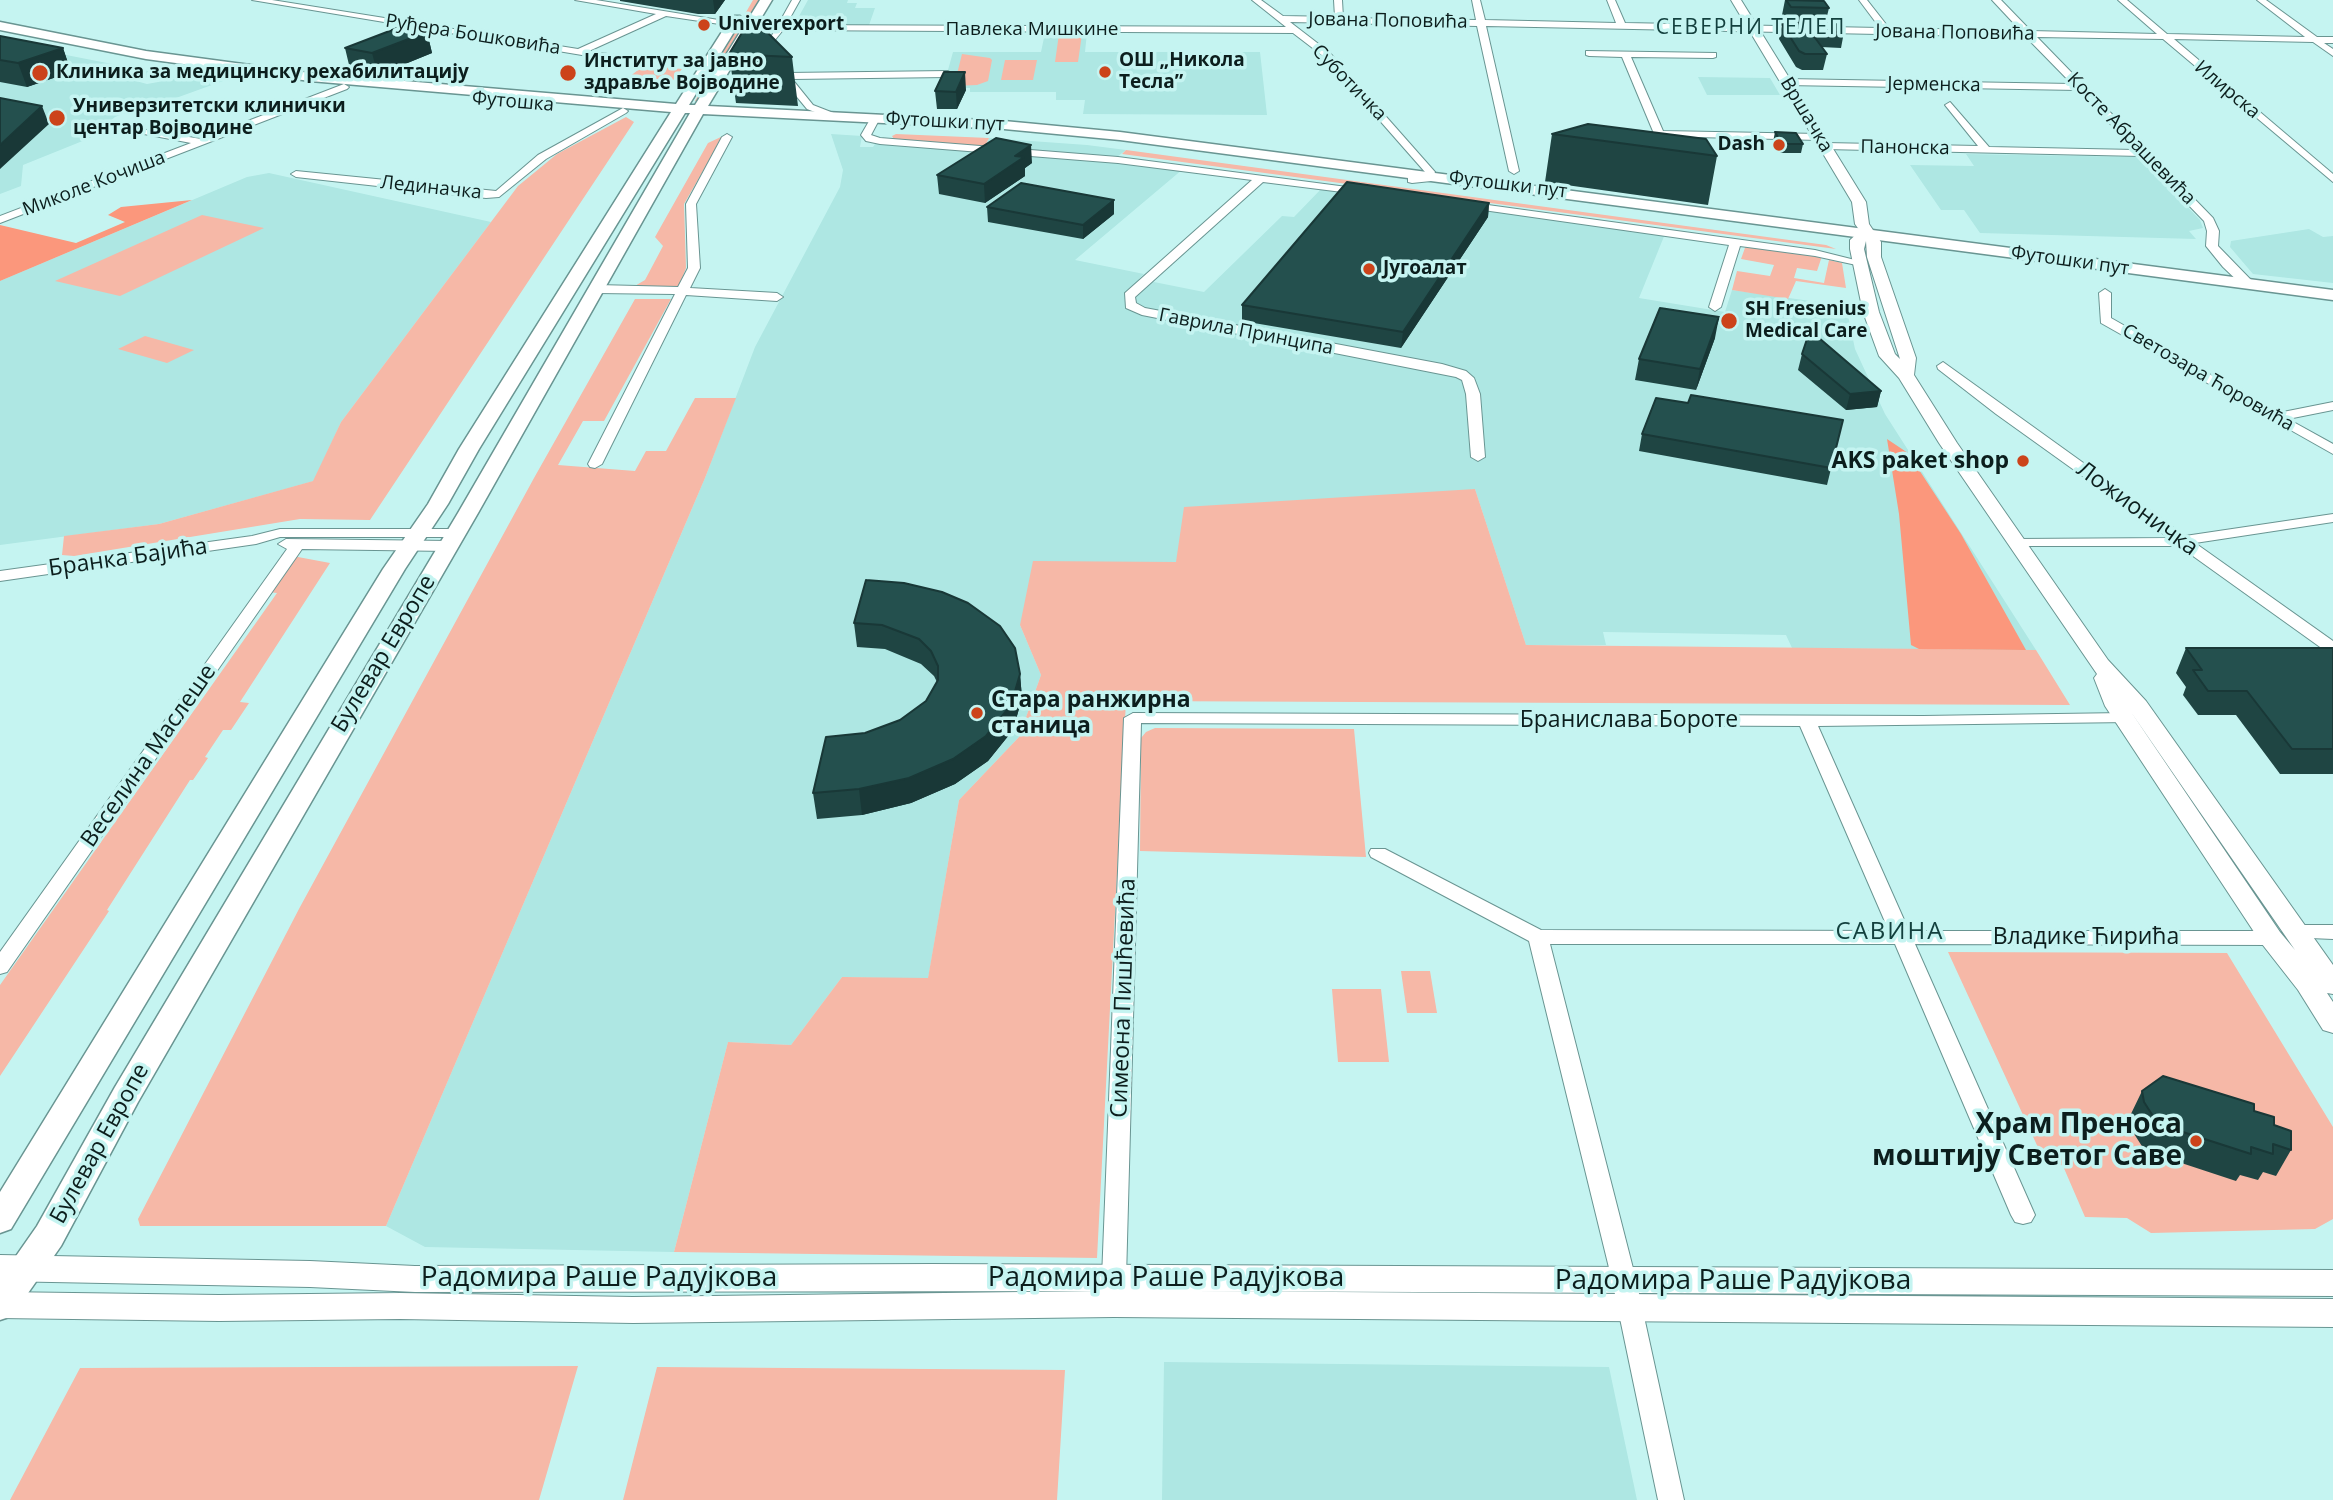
<!DOCTYPE html>
<html>
<head>
<meta charset="utf-8">
<style>
  body { margin:0 }
  canvas { display:block; background:#c5f4f1 }
</style>
</head>
<body>
<canvas width="2333" height="1500"></canvas>
<script>
const g = document.querySelector('canvas').getContext('2d');
g.lineJoin = 'round';
function fillPath(path, color) { g.fillStyle = color; g.fill(path, 'evenodd'); }
const toPath = rows => new Path2D(rows.map(r => 'M' + r).join(''));
function stroke(path, color, width, dash) { g.strokeStyle = color; g.lineWidth = width; g.lineCap = dash ? 'butt' : 'round'; g.setLineDash(dash || []); g.stroke(path); }
function drawText(font, color, halo, rows, align = 'center') {
  g.font = font + ' "Open Sans",sans-serif'; g.lineWidth = 7; g.setLineDash([]); g.textBaseline = 'middle'; g.strokeStyle = halo; g.fillStyle = color; for (const [text, x, y, turn = 0] of rows) {
    g.save(); g.translate(x, y); g.rotate((+turn || 0) * Math.PI / 180); g.textAlign = isNaN(turn) ? turn : align; if (halo) g.strokeText(text, 0, 0); g.fillText(text, 0, 0); g.restore();
  }
}
const built = toPath([
  [808,0,848,0,847,3,857,3,855,8,875,8,868,28,793,27],
  [1045,33,1087,33,1085,52,1260,52,1267,115,1083,114,1085,100,1056,100,1056,92,970,92,970,88,943,88,953,52,1041,52],
  [0,42,158,73,136,81,147,84,186,77,223,81,140,111,133,110,115,117,90,138,23,165,21,186,0,194],
  [1698,77,1770,78,1780,95,1707,95],
  [831,134,862,136,860,147,873,147,875,144,972,149,1183,169,1075,260,1144,274,1139,279,1204,292,1282,216,1294,217,1323,187,1665,234,1639,298,1725,312,1732,290,1846,306,1855,349,1885,414,2036,650,1792,648,1786,635,1603,632,1606,645,1526,645,1475,489,1176,562,1020,625,1041,675,1019,737,959,800,928,979,842,977,791,1045,728,1042,674,1252,425,1247,386,1226,705,478,755,347,840,187,843,170],
  [989,138,1087,145,1126,150,1117,157,985,146],
  [1966,154,2140,157,2200,220,2203,228,2189,231,2196,239,1980,233,1964,210,1941,210,1910,165,1974,166],
  [269,173,491,222,341,422,314,481,159,524,0,545,0,281,247,177],
  [2309,229,2323,237,2333,236,2333,283,2253,274,2230,247,2231,241],
  [1164,1362,1609,1367,1637,1500,1162,1500]
]);
const green = toPath([
  [753,0,759,0,697,101,695,101],
  [1059,34,1082,34,1078,62,1055,62],
  [962,54,990,58,992,60,988,81,977,85,954,86],
  [1005,60,1037,60,1033,80,1001,80],
  [649,67,662,67,682,69,670,84,649,80,643,84,624,81,638,70],
  [626,117,634,122,370,520,300,519,74,556,62,555,64,536,159,524,313,481,341,422,518,186,557,154],
  [896,134,989,138,985,146,895,141,892,136],
  [723,136,684,204,686,268,678,289,633,287,645,280,663,246,655,237,708,143],
  [1126,150,1826,245,1836,249,1122,154],
  [202,215,264,228,120,296,55,281],
  [1746,245,1822,256,1817,271,1797,268,1794,278,1824,283,1829,260,1842,263,1846,288,1796,281,1788,299,1732,290,1737,271,1770,276,1774,265,1741,259],
  [635,299,671,299,604,421,583,421,558,465,635,471,646,451,666,451,695,398,736,398,705,478,386,1226,140,1226,138,1219,300,907,534,478],
  [145,336,194,350,167,363,118,349],
  [1475,489,1526,645,2036,650,2070,705,1126,701,1097,1258,674,1252,728,1042,791,1045,842,977,928,978,959,800,1019,737,1041,675,1020,625,1033,561,1176,562,1184,507],
  [282,554,330,563,240,702,249,703,231,730,223,730,205,757,208,758,193,780,190,780,107,910,109,911,0,1076,0,985,277,593,268,592],
  [1155,728,1354,729,1366,857,1140,851,1141,738,1146,732],
  [1948,952,2227,953,2333,1127,2333,1219,2315,1229,2151,1233,2127,1218,2085,1217,2063,1166,2041,1154],
  [1401,971,1430,971,1437,1013,1407,1013],
  [1332,989,1381,989,1389,1062,1338,1062],
  [578,1366,539,1500,10,1500,80,1368],
  [657,1367,1065,1370,1057,1500,623,1500]
]);
const forest = toPath([
  [192,200,0,281,0,225,76,243,125,222,108,215,121,207],
  [1887,439,1908,453,1961,534,2026,650,1919,649,1911,645,1899,514]
]);
const minor = toPath([
  [252,0,272,0,578,49,656,14,575,0,596,0,737,23,733,26,666,16,589,51,651,61,651,65,648,66,252,0],
  [792,0,800,0,786,25,1286,27,1252,0,1261,0,1283,16,1335,17,1334,0,1342,0,1343,18,1476,20,1472,0,1480,0,1485,20,1616,23,1607,0,1615,0,1625,23,1880,28,1859,0,1867,0,1889,28,2021,31,1992,0,2001,0,2031,31,2157,34,2118,0,2127,0,2167,34,2305,37,2257,0,2266,0,2317,37,2333,37,2333,43,2324,43,2333,49,2333,56,2313,42,2174,39,2333,174,2333,182,2163,39,2037,37,2213,218,2219,231,2218,246,2253,282,2253,288,2245,288,2223,267,2206,246,2207,231,2204,221,2141,156,1825,149,1820,146,1825,143,1978,146,1945,105,1950,102,1989,147,2135,150,2078,90,1786,85,1781,82,1786,79,2072,84,2026,37,1486,26,1519,171,1514,174,1509,171,1477,26,1290,22,1329,52,1435,172,1431,181,1412,183,1408,182,1408,178,1423,176,1425,172,1323,56,1293,33,783,30,775,40,771,37,775,30,748,24,752,21,778,25,792,0],
  [1586,51,1716,53,1716,57,1713,58,1631,57,1663,131,1819,134,1824,137,1819,140,1655,136,1622,57,1589,56,1586,55,1586,51],
  [778,70,784,70,787,73,948,71,953,74,948,77,792,79,813,105,836,114,838,116,833,119,807,109,778,74,778,70],
  [344,84,349,87,347,89,0,223,0,216,191,143,123,130,123,126,201,139,344,84],
  [623,108,628,111,626,113,546,159,499,197,486,198,296,177,291,174,296,171,496,191,538,155,623,108],
  [875,115,880,118,871,135,880,138,1118,157,1370,190,1370,194,1366,195,1263,182,1135,297,1136,303,1145,308,1442,364,1466,371,1474,378,1480,394,1485,457,1478,461,1471,457,1466,394,1462,380,1456,377,1142,315,1126,308,1125,293,1252,180,1118,163,880,144,866,141,861,135,872,116,875,115],
  [727,134,732,137,696,204,700,268,690,288,777,293,783,297,777,301,686,295,602,464,595,468,590,467,588,464,675,294,597,293,591,289,597,285,678,287,688,268,686,204,722,137,727,134],
  [1466,202,1815,250,1867,263,1861,266,1815,256,1740,246,1721,307,1715,311,1709,307,1729,245,1462,207,1461,205,1466,202],
  [2105,289,2111,293,2111,318,2278,413,2333,402,2333,410,2288,419,2333,444,2333,454,2101,323,2099,293,2105,289],
  [1943,362,2185,536,2333,514,2333,522,2195,543,2333,641,2333,654,2327,652,2179,546,2012,546,2010,543,2012,540,2017,539,2169,538,1996,414,1938,369,1937,366,1943,362],
  [280,529,456,529,463,533,456,537,280,537,256,544,0,581,0,571,252,536,280,529],
  [286,539,449,541,457,546,449,551,302,549,7,972,0,974,0,952,287,549,278,544,286,539],
  [1133,713,1923,716,2124,713,2133,718,2130,722,1818,726,1909,931,2271,931,2278,933,2281,938,2278,943,2271,945,1915,944,2035,1215,2031,1222,2023,1224,2015,1222,2011,1215,1895,944,1550,944,1636,1280,1684,1500,1658,1500,1612,1280,1529,941,1371,857,1369,853,1371,849,1385,849,1541,930,1889,931,1800,726,1141,723,1126,1278,1122,1285,1114,1288,1106,1285,1102,1278,1124,718,1133,713],
  [2294,925,2333,925,2333,939,2287,937,2284,932,2287,927,2294,925]
]);
const tertiary = toPath([
  [1731,0,1741,0,1866,202,1869,224,1881,242,1881,257,1916,358,1914,375,1957,443,2108,660,2146,701,2333,965,2333,994,2327,993,2333,1002,2333,1033,2323,1030,2298,990,2262,944,2105,706,2094,678,2097,674,1939,443,1899,378,1879,356,1863,312,1850,249,1850,240,1860,231,1855,224,1852,202,1731,0],
  [1866,241,1867,257,1900,359,1895,354,1879,312,1864,249,1866,241],
  [2131,712,2295,950,2280,932,2131,712],
  [0,1255,310,1261,415,1266,932,1264,2333,1270,2333,1296,1190,1291,2333,1299,2333,1327,1114,1317,633,1323,400,1319,219,1321,0,1318,0,1292,219,1295,400,1293,633,1297,1100,1291,415,1292,310,1287,0,1281,0,1255]
]);
const secondary = toPath([
  [760,0,772,0,708,106,1004,121,1120,132,2333,290,2333,300,1120,140,1004,129,703,114,478,513,138,1102,61,1246,12,1316,0,1320,0,1279,37,1226,115,1087,458,513,690,113,685,113,479,449,448,504,405,569,11,1229,0,1233,0,1192,383,569,428,504,459,449,671,112,310,81,146,59,0,30,0,22,146,51,310,73,676,104,732,16,740,16,742,19,689,105,695,105,760,0]
]);
const wall = toPath([
  [620,0,725,0,715,14,698,14,620,1],
  [1785,0,1814,0,1829,8,1826,20,1844,32,1841,48,1821,47,1827,54,1823,70,1802,70,1796,67,1779,39,1782,24,1788,24,1782,15],
  [427,32,432,53,378,75,350,69,345,48],
  [0,36,63,48,71,72,27,87,0,82],
  [729,54,792,57,798,106,736,103],
  [966,90,957,109,937,109,935,91],
  [1775,132,1803,144,1801,153,1780,153,1773,142],
  [1552,134,1717,156,1708,205,1545,182],
  [1032,163,1025,168,1025,176,985,203,939,194,937,175],
  [1489,203,1488,217,1401,348,1242,321,1242,305],
  [987,207,1114,214,1083,239,988,222],
  [1715,338,1696,390,1635,380,1639,359],
  [1802,354,1881,391,1877,407,1846,410,1798,370],
  [1688,403,1843,420,1827,485,1639,451,1642,434],
  [866,580,1020,674,1022,698,1013,730,988,761,955,784,911,803,862,815,817,819,813,793,865,733,900,720,926,701,937,682,934,676,921,664,885,649,857,647,854,623],
  [2186,648,2333,648,2333,774,2280,774,2236,715,2198,715,2183,695,2186,687,2176,673],
  [2142,1091,2254,1111,2274,1125,2291,1150,2276,1176,2263,1172,2258,1180,2240,1175,2236,1181,2145,1151,2131,1129,2129,1118]
]);
const shadedWall = toPath([
  [713,0,725,0,715,14],
  [427,32,432,53,378,75,372,53],
  [63,48,71,72,27,87,18,63],
  [965,72,966,90,957,109,956,92],
  [42,106,49,124,0,169,0,145],
  [1031,145,1032,163,1025,168,1025,176,985,203,984,184,1015,156],
  [1114,200,1114,214,1083,239,1083,225],
  [1489,203,1488,217,1401,348,1403,332],
  [1719,317,1715,338,1696,390,1700,369],
  [1881,391,1877,407,1846,410,1850,394],
  [1020,674,1022,698,1013,730,988,761,955,784,911,803,862,815,859,789]
]);
const building = toPath([
  [1786,0,1824,1,1829,8,1791,7,1786,0],
  [1798,19,1836,20,1844,32,1810,31,1827,54,1805,54,1799,51,1782,24,1801,24,1798,19],
  [400,27,427,32,372,53,345,48,400,27],
  [743,31,766,31,792,57,729,54,743,31],
  [0,36,63,48,18,63,0,60,0,36],
  [944,72,965,72,956,92,935,91,944,72],
  [0,98,42,106,0,145,0,98],
  [1588,124,1706,139,1717,156,1552,134,1588,124],
  [1775,132,1796,133,1803,144,1782,144,1775,132],
  [996,138,1031,145,1015,156,1024,157,984,184,937,175,996,138],
  [1347,182,1489,203,1403,332,1242,305,1347,182],
  [1021,183,1114,200,1083,225,987,207,1021,183],
  [1660,308,1719,317,1700,369,1639,359,1660,308],
  [1819,338,1881,391,1850,394,1802,354,1807,339,1819,338],
  [1691,395,1843,420,1831,468,1642,434,1656,398,1688,403,1691,395],
  [866,580,904,583,942,592,968,603,1000,626,1015,648,1020,674,1011,705,986,736,953,759,909,778,859,789,813,793,826,737,865,733,900,720,926,701,938,680,938,666,931,651,919,639,882,625,854,623,866,580],
  [2186,648,2333,648,2333,749,2292,749,2247,691,2208,691,2193,670,2202,670,2186,648],
  [2163,1076,2254,1104,2254,1111,2274,1117,2274,1125,2291,1131,2291,1150,2273,1144,2273,1154,2251,1147,2251,1154,2158,1124,2144,1102,2142,1091,2163,1076]
]);
const markers = [
  [704,25,7,"#cc431a"],
  [1105,72,7,"#cc431a"],
  [40,73,9,"#cc431a"],
  [568,73,9,"#cc431a"],
  [57,118,9,"#cc431a"],
  [1779,145,7,"#cc431a"],
  [1369,269,7,"#cc431a"],
  [1729,321,9,"#cc431a"],
  [2023,461,7,"#cc431a"],
  [977,713,7,"#cc431a"],
  [2196,1141,7,"#cc431a"]
];
const farStreetnames = [
  ["Јована Поповића",1388,21,1],
  ["Павлека Мишкине",1032,30],
  ["Јована Поповића",1955,33,1],
  ["Руђера Бошковића",473,35,9],
  ["Суботичка",1349,83,46],
  ["Јерменска",1934,85,1],
  ["Илирска",2227,90,40],
  ["Футошка",513,102,5],
  ["Вршачка",1806,115,59],
  ["Футошки пут",945,122,3],
  ["Косте Абрашевића",2131,139,46],
  ["Панонска",1905,148,1],
  ["Миколе Кочиша",94,184,-21],
  ["Футошки пут",1508,185,7],
  ["Лединачка",431,188,6],
  ["Футошки пут",2070,261,8],
  ["Гаврила Принципа",1246,332,11],
  ["Светозара Ћоровића",2208,378,30]
];
const farPoinames = [
  ["Univerexport",718,25],
  ["ОШ „Никола",1119,61],
  ["Тесла”",1119,83],
  ["Институт за јавно",584,62],
  ["здравље Војводине",584,84],
  ["Клиника за медицинску рехабилитацију",56,73],
  ["Универзитетски клинички",73,107],
  ["центар Војводине",73,129],
  ["Dash",1765,145,"right"],
  ["Југоалат",1383,269],
  ["SH Fresenius",1745,310],
  ["Medical Care",1745,332]
];
const farNeighbourhoodnames = [
  ["СЕВЕРНИ ТЕЛЕП",1751,28]
];
const poiNames = [
  ["AKS paket shop",2009,461],
  ["Стара ранжирна",991,700,"left"],
  ["станица",991,726,"left"]
];
const streetNames = [
  ["Ложионичка",2137,509,36],
  ["Бранка Бајића",128,558,-8],
  ["Булевар Европе",384,654,-59],
  ["Бранислава Бороте",1629,720],
  ["Веселина Маслеше",149,756,-55],
  ["Владике Ћирића",2086,937],
  ["Симеона Пишћевића",1124,998,-88],
  ["Булевар Европе",100,1144,-61]
];
const neighbourhoodNames = [
  ["САВИНА",1890,932]
];
const nearPoinames = [
  ["Храм Преноса",2182,1125],
  ["моштију Светог Саве",2182,1157]
];
const nearStreetnames = [
  ["Радомира Раше Радујкова",599,1278],
  ["Радомира Раше Радујкова",1166,1278],
  ["Радомира Раше Радујкова",1733,1281]
];
fillPath(built, '#aee7e3');
fillPath(green, '#f6b8a7');
fillPath(forest, '#fb977c');
stroke(minor, '#699592', 2);
stroke(tertiary, '#699592', 2);
stroke(secondary, '#699592', 3);
fillPath(minor, '#fff');
fillPath(tertiary, '#fff');
fillPath(secondary, '#fff');
fillPath(wall, '#1f4543');
fillPath(shadedWall, '#193837');
fillPath(building, '#24504e');
stroke(building, '#193837', 2);
for (const [x, y, r, color] of markers) { const dot = new Path2D(); dot.arc(x, y, r, 0, 2 * Math.PI); g.fillStyle = color; g.fill(dot); stroke(dot, '#c5f4f1', 2.5); }
drawText('19px', '#0c1e1d', '#c5f4f1', farStreetnames);
drawText('bold 19px', '#0c1e1d', '#c5f4f1', farPoinames, 'left');
g.letterSpacing = '2px';
drawText('21px', '#13403e', '#c5f4f1', farNeighbourhoodnames);
g.letterSpacing = '0px';
drawText('bold 23px', '#0c1e1d', '#c5f4f1', poiNames, 'right');
drawText('23px', '#0c1e1d', '#c5f4f1', streetNames);
g.letterSpacing = '2px';
drawText('24px', '#13403e', '#c5f4f1', neighbourhoodNames);
g.letterSpacing = '0px';
drawText('bold 28px', '#0c1e1d', '#c5f4f1', nearPoinames, 'right');
drawText('28px', '#0c1e1d', '#c5f4f1', nearStreetnames);
</script>
</body>
</html>
